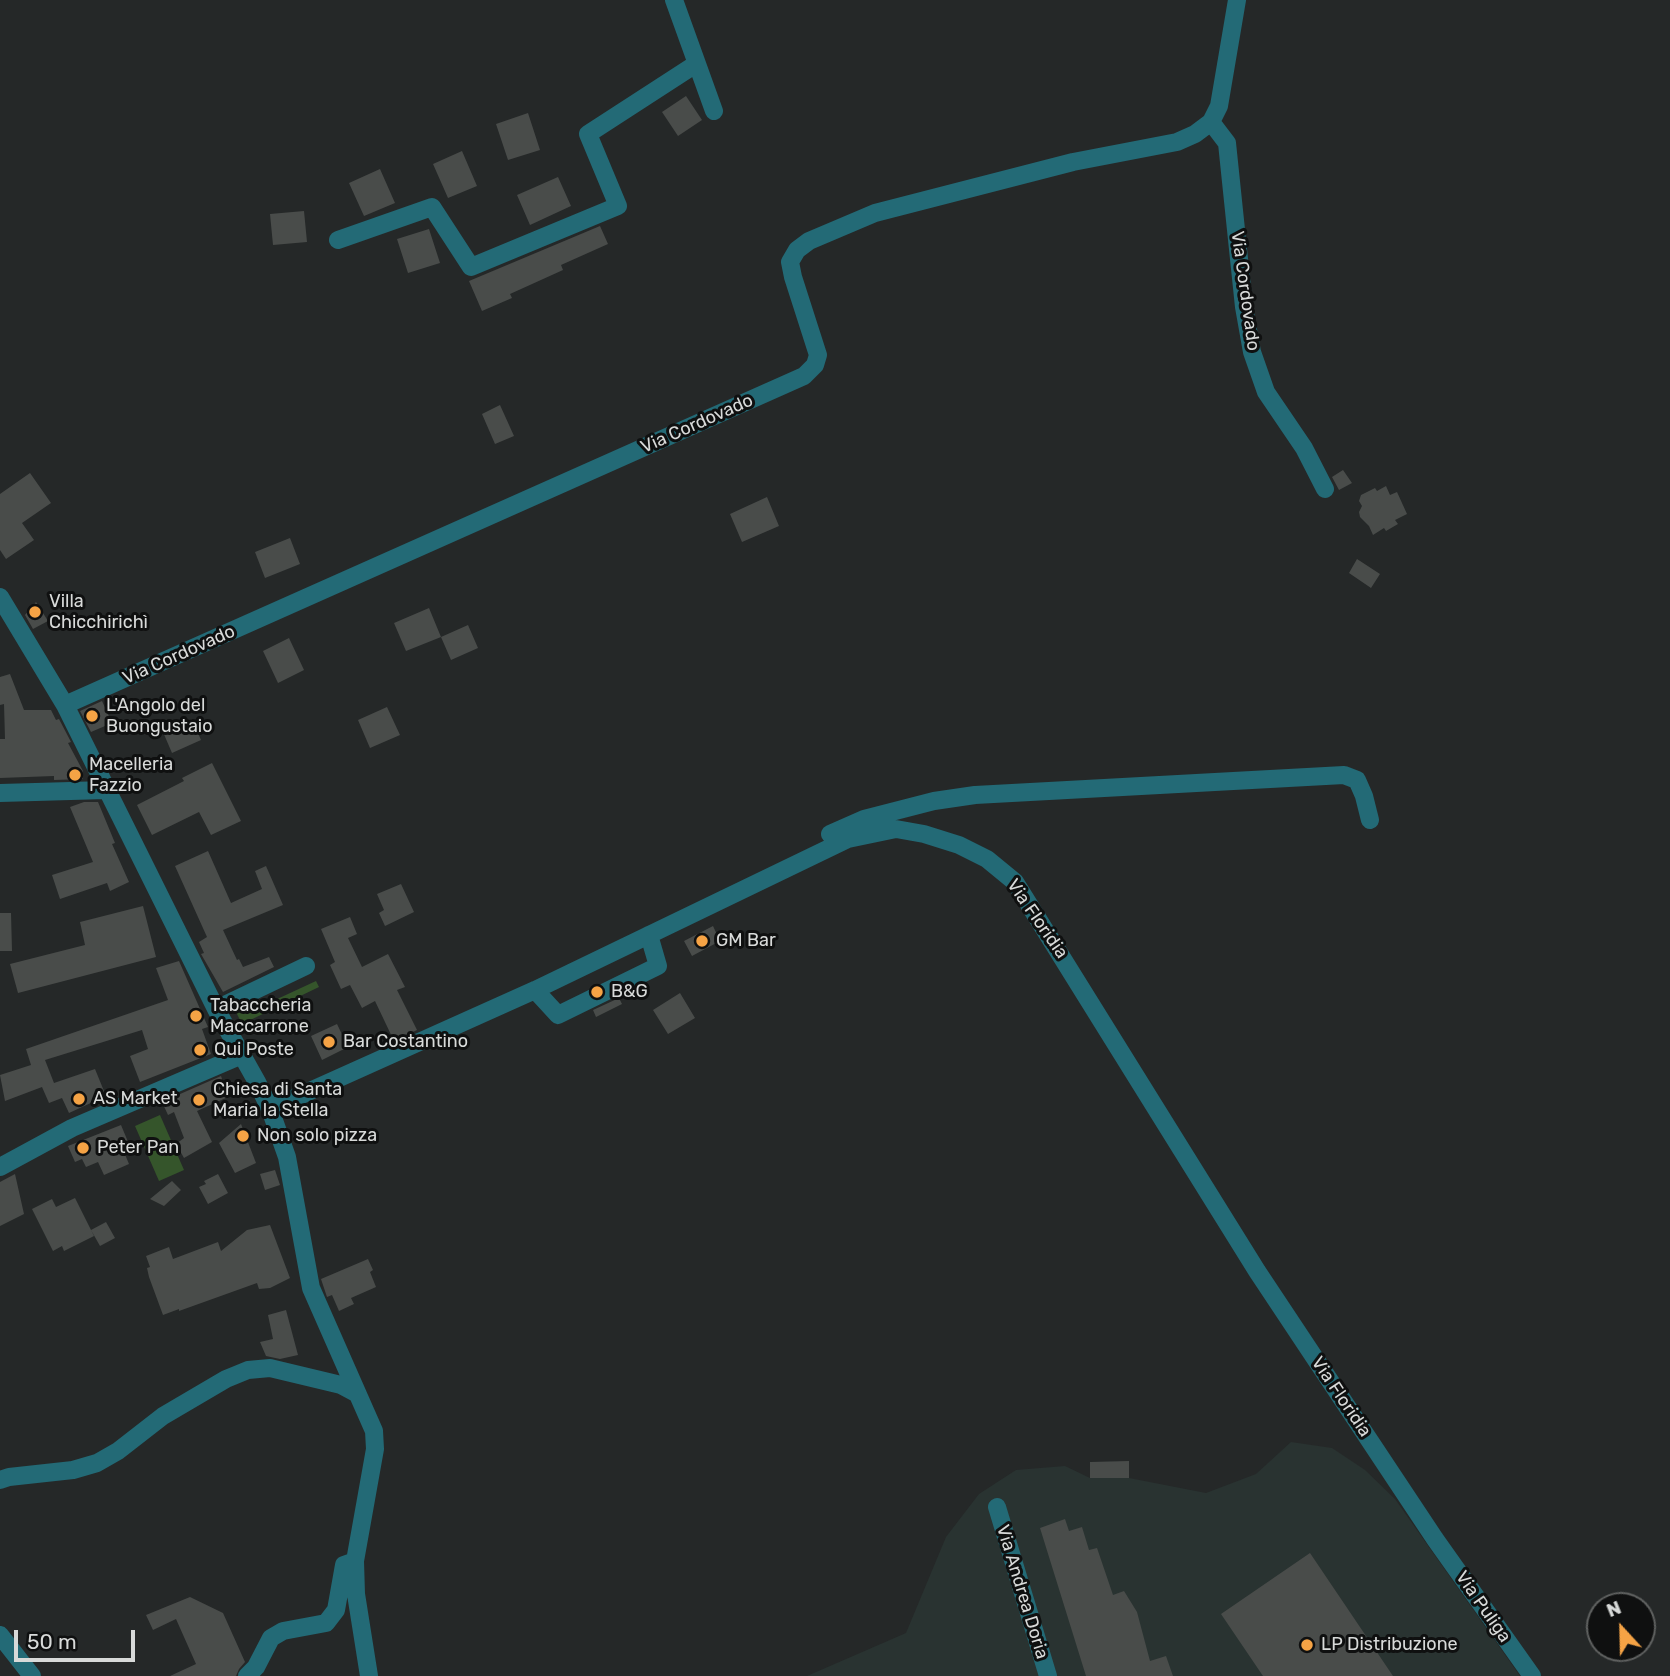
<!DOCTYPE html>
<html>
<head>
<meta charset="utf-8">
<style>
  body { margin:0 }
  #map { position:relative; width:1670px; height:1676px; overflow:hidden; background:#252828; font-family:Rubik,sans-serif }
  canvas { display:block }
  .north { position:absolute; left:1586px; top:1592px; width:70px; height:70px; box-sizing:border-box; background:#0f1010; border:2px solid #5f6160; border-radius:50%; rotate:338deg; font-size:19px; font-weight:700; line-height:28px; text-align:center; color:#d8dad9 }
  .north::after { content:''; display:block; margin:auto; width:24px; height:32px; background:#f5a345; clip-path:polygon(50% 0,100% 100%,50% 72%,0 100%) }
  .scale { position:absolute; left:14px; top:1630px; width:121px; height:32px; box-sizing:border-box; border:4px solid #d8dad9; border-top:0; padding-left:9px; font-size:21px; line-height:24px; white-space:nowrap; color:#d8dad9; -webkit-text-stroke:5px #0f1010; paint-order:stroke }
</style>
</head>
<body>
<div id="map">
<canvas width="1670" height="1676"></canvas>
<div class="north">N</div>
<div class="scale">50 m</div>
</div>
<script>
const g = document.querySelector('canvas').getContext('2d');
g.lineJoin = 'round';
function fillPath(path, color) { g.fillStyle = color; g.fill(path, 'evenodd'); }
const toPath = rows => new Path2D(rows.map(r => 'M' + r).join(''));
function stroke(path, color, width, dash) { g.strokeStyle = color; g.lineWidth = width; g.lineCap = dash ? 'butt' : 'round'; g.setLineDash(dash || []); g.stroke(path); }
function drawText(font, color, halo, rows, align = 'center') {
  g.font = font + ' Rubik,sans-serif'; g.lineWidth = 6; g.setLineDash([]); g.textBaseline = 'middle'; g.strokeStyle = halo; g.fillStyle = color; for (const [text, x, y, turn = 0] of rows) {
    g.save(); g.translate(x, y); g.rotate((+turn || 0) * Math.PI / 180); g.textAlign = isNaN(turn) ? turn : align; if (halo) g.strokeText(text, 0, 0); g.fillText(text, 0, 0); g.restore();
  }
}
const built = toPath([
  [1291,1442,1332,1448,1365,1470,1395,1499,1520,1676,807,1676,906,1633,946,1537,979,1494,1016,1470,1065,1466,1090,1478,1129,1478,1206,1493,1256,1474]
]);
const green = toPath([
  [316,981,319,987,242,1024,233,1006,247,1013],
  [160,1115,184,1170,159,1181,135,1126]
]);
const building = toPath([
  [686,96,702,120,678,136,662,112],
  [528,113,540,150,508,160,496,124],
  [462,151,477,186,448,198,433,164],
  [380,169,395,203,364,216,349,183],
  [558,177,571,206,530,225,517,195],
  [304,211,307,242,273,245,270,214],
  [600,226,608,244,561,265,563,270,510,294,512,298,482,311,469,281],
  [429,229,440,263,408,273,397,239],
  [500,405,514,436,495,444,482,414],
  [1343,470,1352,483,1339,490,1332,477],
  [30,473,51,503,22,523,34,540,6,559,0,550,0,494],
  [1386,486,1390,495,1397,492,1407,514,1395,520,1398,524,1386,531,1384,528,1373,535,1369,526,1360,517,1359,512,1362,506,1359,501,1361,495,1375,488,1377,491],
  [767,497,779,526,742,542,730,514],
  [290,538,300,564,265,578,255,552],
  [1357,559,1380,574,1371,588,1349,573],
  [36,602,48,621,33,629,25,615],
  [429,608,441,637,406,651,394,623],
  [468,625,478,648,451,660,441,637],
  [289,638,304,670,278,683,263,651],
  [10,674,24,710,51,710,56,720,59,719,71,742,68,743,83,771,83,779,54,780,54,776,0,778,0,739,5,739,4,704,0,705,0,677],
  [102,701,112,723,91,732,80,711],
  [387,707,400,735,370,748,358,720],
  [192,719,201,740,172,753,163,732],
  [212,763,241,821,211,835,199,812,152,835,137,805,184,781,182,778],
  [84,802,98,802,115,843,112,844,129,882,110,891,107,883,60,899,52,875,93,862,70,807],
  [208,851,231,903,262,889,255,871,266,866,283,905,223,930,237,960,239,959,243,967,269,957,274,967,223,992,201,954,204,953,199,942,207,937,175,866],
  [401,884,414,912,385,926,379,913,384,910,377,894],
  [143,906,156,957,18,993,10,964,85,945,80,922],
  [0,913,11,913,12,951,0,951],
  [350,917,357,934,348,938,362,967,388,954,405,987,397,990,417,1030,394,1041,375,1001,362,1008,350,985,341,989,330,965,335,962,321,929],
  [713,926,720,941,692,956,684,941],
  [179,961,208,1027,202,1029,211,1054,140,1082,130,1056,148,1049,142,1030,45,1060,54,1083,95,1069,106,1096,69,1113,62,1098,49,1103,42,1087,5,1101,0,1075,31,1065,26,1049,168,1000,156,968],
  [680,993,695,1018,668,1034,653,1010],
  [619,998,622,1004,596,1017,593,1010],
  [337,1024,348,1047,322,1060,311,1036],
  [221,1076,228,1097,197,1111,212,1142,184,1158,176,1144,184,1138,174,1112,168,1115,162,1102],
  [241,1124,256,1163,235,1173,219,1143],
  [121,1125,131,1149,124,1152,129,1164,104,1175,98,1162,86,1167,82,1159,75,1162,68,1146],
  [275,1170,280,1185,265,1190,260,1174],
  [15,1174,24,1214,0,1226,0,1182],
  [218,1174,228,1193,208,1204,199,1187,206,1184,204,1181],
  [172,1181,181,1190,164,1206,150,1199],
  [75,1198,94,1236,64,1251,62,1246,53,1251,32,1209,52,1199,56,1207],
  [106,1222,115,1238,100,1246,91,1230],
  [270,1225,290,1278,270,1288,259,1289,257,1283,179,1311,179,1309,163,1315,149,1277,147,1268,150,1267,146,1256,169,1247,173,1259,218,1242,221,1251,247,1230],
  [368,1259,373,1270,370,1272,376,1287,351,1298,354,1304,339,1311,332,1295,327,1297,321,1279],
  [286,1310,298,1355,280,1359,266,1356,260,1342,273,1339,268,1315],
  [1129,1461,1129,1478,1090,1478,1090,1462],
  [1065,1519,1069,1531,1082,1527,1089,1550,1097,1548,1113,1595,1124,1591,1137,1612,1150,1661,1166,1656,1173,1676,1086,1676,1040,1528],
  [1310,1553,1393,1676,1263,1676,1221,1614],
  [190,1597,223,1613,245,1662,239,1669,236,1676,170,1676,196,1664,176,1619,153,1630,146,1615]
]);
const minor = toPath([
  [674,0,714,111],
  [1211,122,1227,143,1244,307,1252,352,1266,392,1304,448,1325,489],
  [338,240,432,207,471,267,618,206,588,134,696,64],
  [0,597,65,705,216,1009,257,1082,270,1109,287,1157,311,1288,374,1431,375,1449,355,1561,356,1594,369,1676],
  [65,705,804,376,815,365,818,355,793,277,790,262,797,250,809,241,875,213,1073,162,1177,142,1195,134,1211,122,1219,106,1237,0],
  [0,793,106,790],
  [830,834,864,819,934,801,975,795,1344,775,1357,780,1364,796,1370,820],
  [535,990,558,1015,658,966,649,935],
  [216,1009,306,966],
  [270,1109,535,990,848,839,896,829,924,834,959,845,987,859,1015,882,1257,1271,1435,1539,1532,1676],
  [0,1167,72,1128,242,1055],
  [0,1480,9,1477,73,1470,97,1463,118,1451,163,1416,226,1379,248,1370,270,1368,341,1385,356,1393],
  [997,1507,1048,1676],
  [0,1635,32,1676],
  [247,1676,256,1667,271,1638,283,1631,326,1623,336,1610,344,1565,355,1561]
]);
const markers = [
  [35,612,7,"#f5a345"],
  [92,716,7,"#f5a345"],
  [75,775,7,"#f5a345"],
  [702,941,7,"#f5a345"],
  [597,992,7,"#f5a345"],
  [196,1016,7,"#f5a345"],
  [329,1042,7,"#f5a345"],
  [200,1050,7,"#f5a345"],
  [79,1099,7,"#f5a345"],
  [199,1100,7,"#f5a345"],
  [243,1136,7,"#f5a345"],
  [83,1148,7,"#f5a345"],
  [1307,1645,7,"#f5a345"]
];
const streetNames = [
  ["Via Cordovado",1245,291,82],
  ["Via Cordovado",697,424,-24],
  ["Via Cordovado",179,655,-24],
  ["Via Floridia",1037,919,55],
  ["Via Floridia",1341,1397,56],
  ["Via Andrea Doria",1022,1592,73],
  ["Via Puliga",1483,1607,55]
];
const poiNames = [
  ["Villa",49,602],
  ["Chicchirichì",49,623],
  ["L'Angolo del",106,706],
  ["Buongustaio",106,727],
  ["Macelleria",89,765],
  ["Fazzio",89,786],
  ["GM Bar",716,941],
  ["B&G",611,992],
  ["Tabaccheria",210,1006],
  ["Maccarrone",210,1027],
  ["Bar Costantino",343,1042],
  ["Qui Poste",214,1050],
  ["Chiesa di Santa",213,1090],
  ["Maria la Stella",213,1111],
  ["AS Market",93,1099],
  ["Non solo pizza",257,1136],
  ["Peter Pan",97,1148],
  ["LP Distribuzione",1321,1645]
];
fillPath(built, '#293331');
fillPath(green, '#35552b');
fillPath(building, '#494c4a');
stroke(minor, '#236a76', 18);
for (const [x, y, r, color] of markers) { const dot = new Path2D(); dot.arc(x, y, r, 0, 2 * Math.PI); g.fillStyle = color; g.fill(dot); stroke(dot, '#0f1010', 2.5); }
drawText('18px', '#d8dad9', '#0f1010', streetNames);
drawText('18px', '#d8dad9', '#0f1010', poiNames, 'left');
</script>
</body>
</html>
